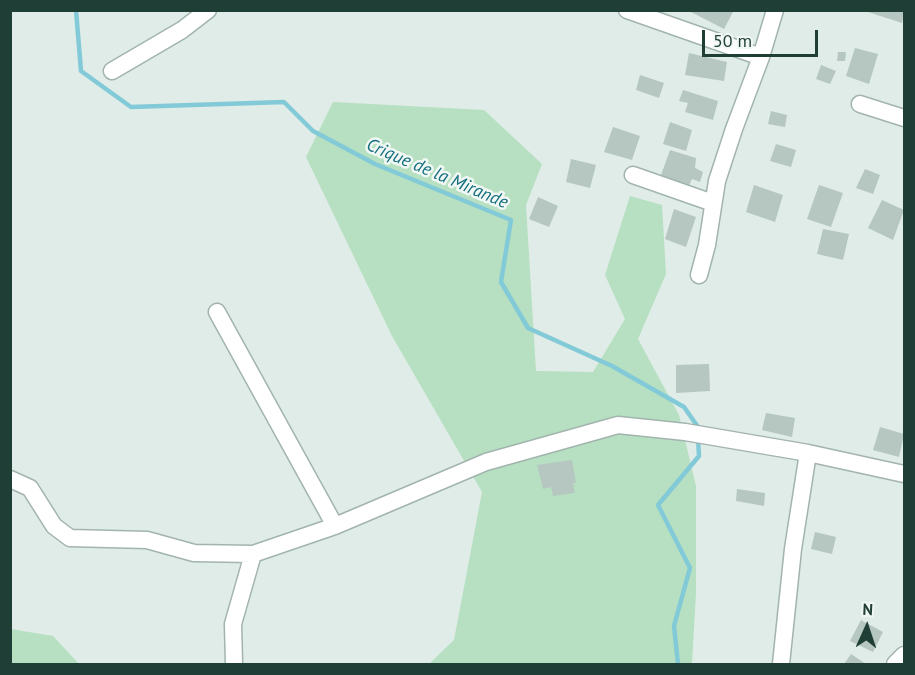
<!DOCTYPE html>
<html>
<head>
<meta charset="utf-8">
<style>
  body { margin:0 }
  #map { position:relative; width:915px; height:675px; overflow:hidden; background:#e0ece7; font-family:"PT Sans",sans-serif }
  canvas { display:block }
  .frame { position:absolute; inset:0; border:12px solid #1f3e36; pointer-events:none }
  .north { position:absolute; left:837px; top:597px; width:60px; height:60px; -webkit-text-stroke:4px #f1f8f4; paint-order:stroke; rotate:3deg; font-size:16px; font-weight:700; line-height:24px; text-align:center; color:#1f3e36 }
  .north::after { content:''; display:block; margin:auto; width:21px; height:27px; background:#1f3e36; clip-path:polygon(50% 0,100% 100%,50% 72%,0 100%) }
  .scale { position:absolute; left:702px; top:30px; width:116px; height:27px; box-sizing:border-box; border:3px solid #1f3e36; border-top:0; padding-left:8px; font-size:18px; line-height:21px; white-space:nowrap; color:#1f3e36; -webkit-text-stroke:4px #f1f8f4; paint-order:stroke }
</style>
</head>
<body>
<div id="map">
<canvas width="915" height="675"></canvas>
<div class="frame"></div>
<div class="north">N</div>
<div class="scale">50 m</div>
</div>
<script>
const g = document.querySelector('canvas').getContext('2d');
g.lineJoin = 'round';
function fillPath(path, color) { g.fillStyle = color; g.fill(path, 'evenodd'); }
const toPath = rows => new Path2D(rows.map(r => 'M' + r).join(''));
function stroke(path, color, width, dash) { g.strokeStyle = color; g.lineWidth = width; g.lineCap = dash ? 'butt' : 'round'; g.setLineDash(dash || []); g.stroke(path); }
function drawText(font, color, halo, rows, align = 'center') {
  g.font = font + ' "PT Sans",sans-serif'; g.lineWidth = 5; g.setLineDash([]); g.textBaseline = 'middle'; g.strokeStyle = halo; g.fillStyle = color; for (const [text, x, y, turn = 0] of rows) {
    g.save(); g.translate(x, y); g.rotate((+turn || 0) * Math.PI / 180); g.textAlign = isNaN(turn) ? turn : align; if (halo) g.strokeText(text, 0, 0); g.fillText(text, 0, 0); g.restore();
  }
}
const green = toPath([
  [333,102,484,110,542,164,526,205,536,371,593,372,625,319,605,275,630,196,662,205,666,274,638,339,679,415,696,486,696,593,692,664,429,664,454,640,482,492,392,336,306,157],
  [11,629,53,636,79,664,11,664]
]);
const stream = toPath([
  [76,10,81,71,131,107,284,102,313,131,375,164,511,220,501,282,528,328,612,366,684,407,698,427,698,430],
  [678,664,674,626,690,568,658,505,699,456,698,438]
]);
const building = toPath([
  [692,10,734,10,724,29,691,12],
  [904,10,902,23,865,11,865,10],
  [855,48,878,54,869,84,846,76],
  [838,52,846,52,845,61,837,61],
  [689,53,727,62,724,81,685,75],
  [821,65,836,71,830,84,816,79],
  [640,75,664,83,659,98,636,90],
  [683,90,718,101,713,120,685,112,688,103,679,101],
  [771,111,787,115,785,127,768,124],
  [670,122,692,130,686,151,663,144],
  [613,127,640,136,632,160,604,152],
  [776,144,796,150,791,167,770,161],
  [670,150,696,158,695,168,703,172,700,182,692,179,689,186,661,175],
  [571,159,596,165,590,188,566,182],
  [865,169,880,175,873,194,856,188],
  [754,185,783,195,775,222,746,212],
  [819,185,843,193,831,227,807,219],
  [538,197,558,206,549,227,529,219],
  [882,200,904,210,893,240,868,228],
  [674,209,696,217,686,247,665,239],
  [823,229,849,234,843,260,817,254],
  [709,364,710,391,676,393,676,365],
  [766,413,795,418,792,437,762,430],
  [880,427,904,434,899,457,873,450],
  [572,460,576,483,573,483,575,493,553,496,551,487,543,489,537,465],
  [737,489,765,493,764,506,736,501],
  [815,532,836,537,832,554,811,549],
  [861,620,883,632,873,652,850,641],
  [851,654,866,664,844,664]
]);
const street = toPath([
  [627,10,761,57],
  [112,71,182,30,208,10],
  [860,104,904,118],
  [633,175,713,203],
  [699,275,707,245,717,181,734,129,761,57,775,10],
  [217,312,335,526],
  [10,479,30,488,54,526,70,538,147,540,194,553,253,554,335,526,486,462,618,425,685,432,808,453,904,474],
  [234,664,233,624,253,554],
  [781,664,793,549,808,453],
  [895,664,904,655]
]);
const waterNames = [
  ["Crique de la Mirande",437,174,23]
];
fillPath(green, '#b6e0c1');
stroke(stream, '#82cad7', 4.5);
fillPath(building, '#b5c7c0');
stroke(street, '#a2b4ae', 19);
stroke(street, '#fff', 16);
drawText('italic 18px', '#146e7f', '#f1f8f4', waterNames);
</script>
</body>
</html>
